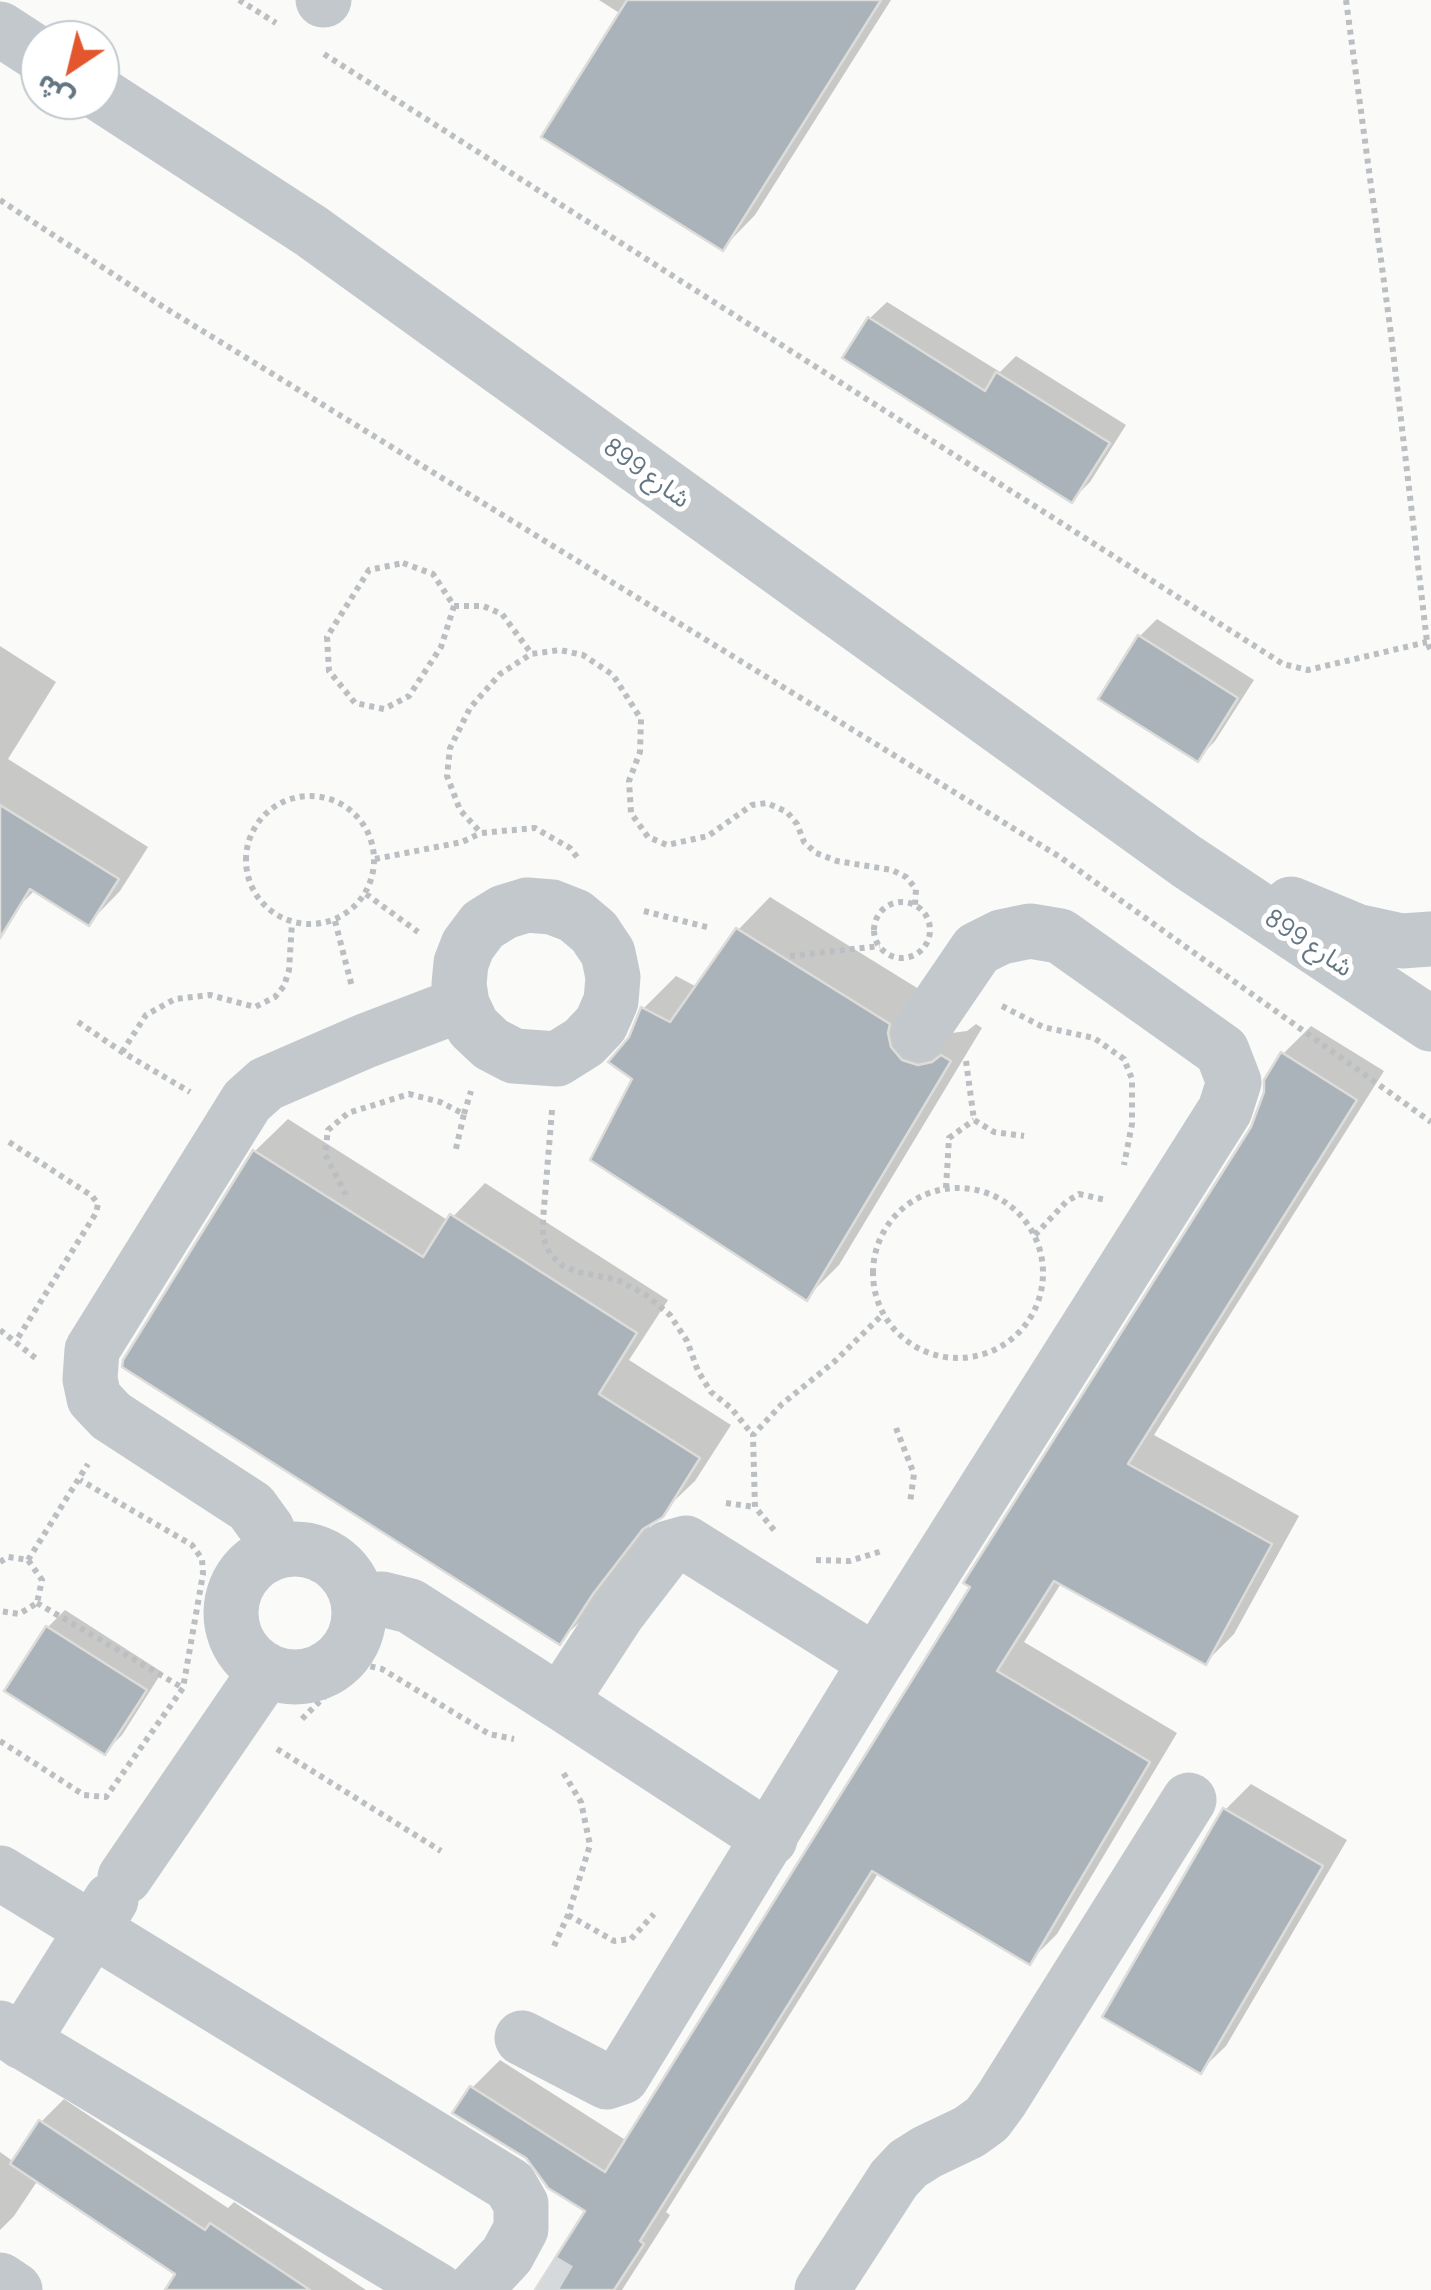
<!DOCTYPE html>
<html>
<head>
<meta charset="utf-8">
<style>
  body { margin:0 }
  #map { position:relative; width:1431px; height:2290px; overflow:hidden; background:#fafaf8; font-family:Manrope,"Noto Sans Arabic",sans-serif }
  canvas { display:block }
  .north { position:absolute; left:20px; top:20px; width:100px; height:100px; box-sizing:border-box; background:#fff; border:2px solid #c1c8cd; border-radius:50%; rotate:215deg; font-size:28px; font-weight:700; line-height:40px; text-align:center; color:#657683 }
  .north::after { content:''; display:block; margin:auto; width:35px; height:45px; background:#e4572e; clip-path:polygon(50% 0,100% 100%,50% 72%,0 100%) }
</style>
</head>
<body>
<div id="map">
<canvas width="1431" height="2290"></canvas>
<div class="north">ش</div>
</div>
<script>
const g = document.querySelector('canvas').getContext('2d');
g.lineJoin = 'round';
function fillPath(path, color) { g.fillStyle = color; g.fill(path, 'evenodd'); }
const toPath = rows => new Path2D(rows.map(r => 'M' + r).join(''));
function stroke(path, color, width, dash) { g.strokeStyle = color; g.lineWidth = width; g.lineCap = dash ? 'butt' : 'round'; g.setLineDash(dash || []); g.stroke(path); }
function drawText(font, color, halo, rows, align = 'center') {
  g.font = font + ' Manrope,"Noto Sans Arabic",sans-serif'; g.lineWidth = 10; g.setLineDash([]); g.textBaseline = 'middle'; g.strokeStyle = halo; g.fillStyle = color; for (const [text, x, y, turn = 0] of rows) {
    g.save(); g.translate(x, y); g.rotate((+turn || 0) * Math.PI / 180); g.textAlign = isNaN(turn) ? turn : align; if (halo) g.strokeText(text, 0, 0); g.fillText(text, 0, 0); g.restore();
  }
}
const shadow = toPath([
  [599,0,891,0,755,215,723,248,621,14],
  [887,302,1000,372,1016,356,1126,425,1090,482,1072,500,869,319],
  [1157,619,1254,680,1215,741,1198,759,1140,636],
  [0,646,56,682,8,759,148,847,120,891,89,923,36,889,16,909,0,899],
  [770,897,922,991,952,1033,967,1031,976,1024,982,1028,839,1265,806,1298,635,1078,643,1009,676,976,697,987,738,930],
  [1311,1026,1384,1071,1154,1435,1299,1516,1234,1634,1206,1662,1062,1582,1024,1642,1177,1733,1057,1934,1029,1962,879,1872,666,2212,670,2215,622,2290,538,2290,589,2211,472,2088,500,2060,627,2141,973,1587,1254,1128,1283,1054],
  [288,1119,449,1221,485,1183,668,1300,629,1360,731,1425,695,1481,656,1518,592,1610,559,1642,125,1361,255,1151],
  [65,1610,162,1672,122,1735,105,1752,48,1627],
  [1251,1784,1347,1840,1226,2046,1200,2071,1225,1810],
  [64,2099,228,2208,234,2202,366,2290,195,2290,179,2274,38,2180,14,2216,0,2230,0,2152,14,2162,41,2122]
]);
const building = toPath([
  [627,0,881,0,723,251,541,137,627,0],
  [868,317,985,391,996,372,1110,443,1072,503,842,358,868,317],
  [1138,635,1238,698,1198,762,1098,699,1138,635],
  [0,805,119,879,89,926,30,889,0,938,0,805],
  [736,928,890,1024,888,1033,891,1047,902,1060,918,1065,932,1062,941,1055,951,1061,807,1301,590,1160,632,1079,608,1062,629,1037,641,1007,670,1022,736,928],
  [1281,1052,1357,1100,1128,1464,1272,1544,1206,1665,1054,1581,997,1671,1150,1762,1030,1965,872,1871,640,2241,644,2244,614,2290,535,2290,585,2211,548,2188,526,2158,452,2113,470,2086,605,2172,970,1587,963,1583,1251,1127,1264,1092,1264,1080,1281,1052],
  [253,1150,423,1257,450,1214,637,1333,599,1394,700,1458,663,1517,643,1529,593,1594,560,1645,122,1367,123,1360,253,1150],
  [46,1626,147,1690,105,1755,4,1691,46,1626],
  [1223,1808,1323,1866,1201,2074,1102,2017,1223,1808],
  [39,2120,205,2230,210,2223,310,2290,165,2290,175,2274,10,2164,39,2120]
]);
const minorTunnel = toPath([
  [542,2280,559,2290]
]);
const path = toPath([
  [239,0,276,23],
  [1346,0,1391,334,1427,642,1431,651],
  [324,54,1283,664,1308,670,1427,642],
  [0,200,157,303,1060,857,1431,1122],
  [403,563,433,574,454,606,441,647,409,696,384,709,355,703,329,671,327,637,369,570,403,563],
  [454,606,483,606,502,614,531,653],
  '246 860a64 64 0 1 1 128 0a64 64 0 1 1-128 0Z',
  [577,857,570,848,535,828,481,833,460,810,447,776,450,748,470,708,500,674,531,654,560,650,583,655,613,675,641,719,640,752,629,781,631,813,648,837,667,845,708,836,752,805,767,803,787,812,797,824,804,842,816,853,837,861,892,870,906,877,916,889,915,905],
  [375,859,462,842,481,833],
  [366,894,418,932],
  '874 930a28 28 0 1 1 56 0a28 28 0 1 1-56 0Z',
  [644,911,710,928],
  [335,921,352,987],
  [790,956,880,946],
  [1002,1006,1043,1027,1094,1038,1124,1059,1132,1079,1132,1124,1124,1165],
  [78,1022,122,1052,190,1092],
  [122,1052,146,1015,175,999,210,995,255,1007,275,997,284,986,289,970,292,923],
  [966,1061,974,1120,994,1132,1024,1136],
  [552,1110,543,1220,543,1237,550,1254,563,1266,578,1272,618,1280,646,1295,670,1315,687,1341,698,1371,711,1392,731,1408,753,1435],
  [464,1114,471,1091],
  [9,1142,92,1196,98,1204,96,1213,16,1341],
  [946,1188,949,1138,974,1120],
  '873 1273a85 85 0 1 1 170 0a85 85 0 1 1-170 0Z',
  [346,1195,325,1154,328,1130,348,1113,409,1094,440,1102,464,1114,455,1153],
  [1035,1235,1066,1202,1079,1194,1106,1200],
  [0,1330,38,1360],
  [896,1428,914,1474,910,1503],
  [726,1503,755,1507],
  [774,1530,755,1507,753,1435,782,1404,834,1362,882,1315],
  [28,1560,88,1464],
  [816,1560,850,1561,882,1551],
  [0,1562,8,1557,28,1560,42,1580,37,1603,19,1614,0,1611],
  [37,1603,183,1688],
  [302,1719,354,1667,369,1666,382,1669,489,1734,514,1739],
  [0,1741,84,1795,106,1797,183,1688,203,1574,202,1559,192,1545,80,1480],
  [277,1749,441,1851],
  [568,1915,614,1941,631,1939,654,1914],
  [554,1946,568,1915,590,1845,581,1802,561,1769]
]);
const minor = toPath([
  [323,0,324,0],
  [0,29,40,55],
  [100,94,311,231,1186,861,1431,1024],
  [1291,904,1356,931,1402,941,1431,939],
  [527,905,552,907,575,916,594,932,608,953,613,977,611,1001,601,1024,584,1042,557,1059,514,1056,491,1044,473,1027,462,1004,459,984,461,963,468,945,483,925,504,912,527,905],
  '231 1613a64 64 0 1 1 128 0a64 64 0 1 1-128 0Z',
  [275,1551,267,1529,251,1507,111,1416,94,1398,90,1379,92,1350,247,1101,266,1084,365,1041,462,1004],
  [358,1600,382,1599,410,1606,560,1702,618,1613,668,1548,686,1543,876,1662,1225,1110,1234,1082,1222,1051,1060,936,1030,931,1001,937,977,949,919,1034],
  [560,1702,770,1839],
  [0,1873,510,2185,521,2204,521,2229,507,2255,474,2290],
  [125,1877,266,1671],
  [0,2028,437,2290],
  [522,2038,607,2082,622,2077,876,1662],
  [22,2042,111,1900],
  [0,2280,15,2290],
  [822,2290,894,2179,908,2164,927,2152,969,2132,987,2119,1001,2100,1189,1800]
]);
const streetNames = [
  ["شارع 899",646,474,36],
  ["شارع 899",1308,944,34]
];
fillPath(shadow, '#0003');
fillPath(building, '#aab3b9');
stroke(building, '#dcdcda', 2.5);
stroke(minorTunnel, '#d5d9db', 55, [55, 28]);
stroke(path, '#bbbfc2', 6, [5, 5]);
stroke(minor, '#c3c8cc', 55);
drawText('25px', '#657683', '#fff', streetNames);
</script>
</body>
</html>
